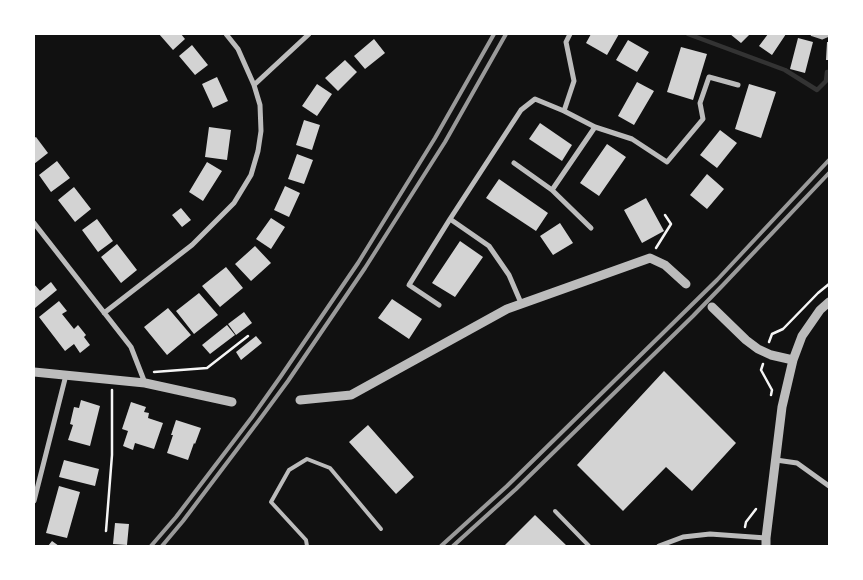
<!DOCTYPE html>
<html>
<head>
<meta charset="utf-8">
<style>
  body { margin:0 }
  #map { position:relative; width:863px; height:580px; overflow:hidden; background:#111; font-family:"Roboto Condensed",sans-serif }
  canvas { display:block }
  .frame { position:absolute; inset:0; border:35px solid #fff; pointer-events:none }
</style>
</head>
<body>
<div id="map">
<canvas width="863" height="580"></canvas>
<div class="frame"></div>
</div>
<script>
const g = document.querySelector('canvas').getContext('2d');
g.lineJoin = 'round';
const toPath = rows => new Path2D(rows.map(r => 'M' + r).join(''));
function stroke(path, color, width, dash) { g.strokeStyle = color; g.lineWidth = width; g.lineCap = dash ? 'butt' : 'round'; g.setLineDash(dash || []); g.stroke(path); }
function fillPath(path, color) { g.fillStyle = color; g.fill(path, 'evenodd'); }
const stream = toPath([
  [688,34,785,70,817,90,826,81,827,72,829,72]
]);
const building = toPath([
  [159,34,181,34,185,39,173,50],
  [591,34,619,34,607,55,586,43],
  [730,34,750,34,741,43],
  [768,34,786,34,772,55,759,46],
  [798,38,813,42,805,73,790,69],
  [374,39,385,53,365,69,354,56],
  [628,40,649,52,637,72,616,60],
  [827,42,829,42,829,60,826,60],
  [192,45,208,65,195,75,179,56],
  [681,47,707,54,693,100,667,92],
  [345,60,357,72,338,91,325,78],
  [217,77,228,101,213,108,202,84],
  [637,82,654,91,634,125,618,116],
  [317,84,332,94,317,116,302,106],
  [749,84,776,92,761,138,735,129],
  [304,120,320,125,312,150,296,145],
  [540,123,572,145,562,161,529,139],
  [209,127,231,130,227,160,205,157],
  [720,130,737,143,717,168,700,155],
  [36,137,48,153,34,164,34,138],
  [607,144,626,157,599,196,580,183],
  [297,154,313,160,304,184,288,179],
  [57,161,70,178,51,192,39,175],
  [207,162,222,171,203,201,189,192],
  [707,174,724,189,707,209,690,195],
  [499,179,548,213,536,231,486,198],
  [285,186,300,193,289,217,274,210],
  [74,187,91,209,75,222,58,200],
  [646,198,664,231,642,243,624,210],
  [181,208,191,220,182,227,172,215],
  [271,218,285,227,271,249,256,239],
  [97,219,113,241,98,252,82,230],
  [560,223,573,243,553,255,540,236],
  [460,241,483,257,455,297,432,283],
  [117,244,137,270,121,283,101,257],
  [255,246,271,263,251,281,235,264],
  [226,267,243,288,220,307,202,286],
  [51,282,57,290,35,308,34,306,34,284,40,291],
  [199,293,218,315,194,334,176,311],
  [392,299,422,319,409,339,378,318],
  [59,301,67,311,62,314,74,329,78,325,86,335,84,337,90,345,80,353,74,344,65,351,39,317],
  [168,308,191,335,167,355,144,327],
  [244,312,252,323,236,335,228,324],
  [227,325,235,335,210,354,202,345],
  [256,336,262,343,241,360,236,352],
  [664,371,736,443,692,491,666,467,623,511,577,465],
  [81,400,100,406,90,446,68,440,73,425,70,424,74,407,79,408],
  [131,402,146,407,144,412,149,413,148,418,163,423,154,449,135,443,133,450,123,446,128,431,122,429],
  [176,420,201,428,195,444,194,443,188,460,167,453,173,435,171,435],
  [368,425,414,477,396,494,349,442],
  [64,460,99,469,95,486,59,477],
  [59,486,80,492,67,538,46,533],
  [535,515,567,546,504,546],
  [115,523,129,524,127,545,113,544],
  [52,541,59,546,48,546]
]);
const path = toPath([
  [656,248,671,224,665,215],
  [769,342,772,334,783,329,818,293,829,284],
  [763,364,761,370,772,390,771,395],
  [154,372,207,368,248,336],
  [745,527,746,522,756,509],
  [106,531,112,455,112,390]
]);
const service = toPath([
  [555,511,589,546],
  [307,546,306,540,271,502,289,470,307,459,330,468,381,529]
]);
const minor = toPath([
  [813,34,822,37,829,34],
  [254,85,309,34],
  [564,111,574,81,566,42,570,34],
  [514,163,552,190,591,228],
  [552,190,595,127],
  [34,223,131,347,145,383],
  [521,303,509,275,489,246,450,219,521,110,535,99,564,111,595,127,632,139,667,162,703,119,700,103,709,77,738,85],
  [439,305,409,285,450,219],
  [104,313,192,245,234,203,251,175,258,151,261,131,260,105,254,85,238,49,226,34],
  [776,460,797,463,829,486],
  [34,501,66,375],
  [659,546,683,537,710,534,766,538]
]);
const tertiary = toPath([
  [712,307,746,340,758,349,771,355,793,360],
  [34,372,145,383,232,402],
  [300,400,351,395,507,309,650,258,665,265,686,284],
  [766,546,766,538,782,407,793,360,802,336,820,310,829,302]
]);
const rail = toPath([
  [151,546,176,517,252,417,281,376,358,263,435,138,494,34],
  [162,546,183,521,260,419,288,381,365,268,445,142,506,34],
  [441,546,507,486,717,280,829,160],
  [453,546,516,489,693,316,723,285,829,173]
]);
stroke(stream, '#333', 4.5);
fillPath(building, '#d3d3d3');
stroke(path, '#f5f5f5', 2.5);
stroke(service, '#bcbcbc', 4);
stroke(minor, '#bcbcbc', 5);
stroke(tertiary, '#bcbcbc', 9);
stroke(rail, '#9a9a9a', 4);
</script>
</body>
</html>
